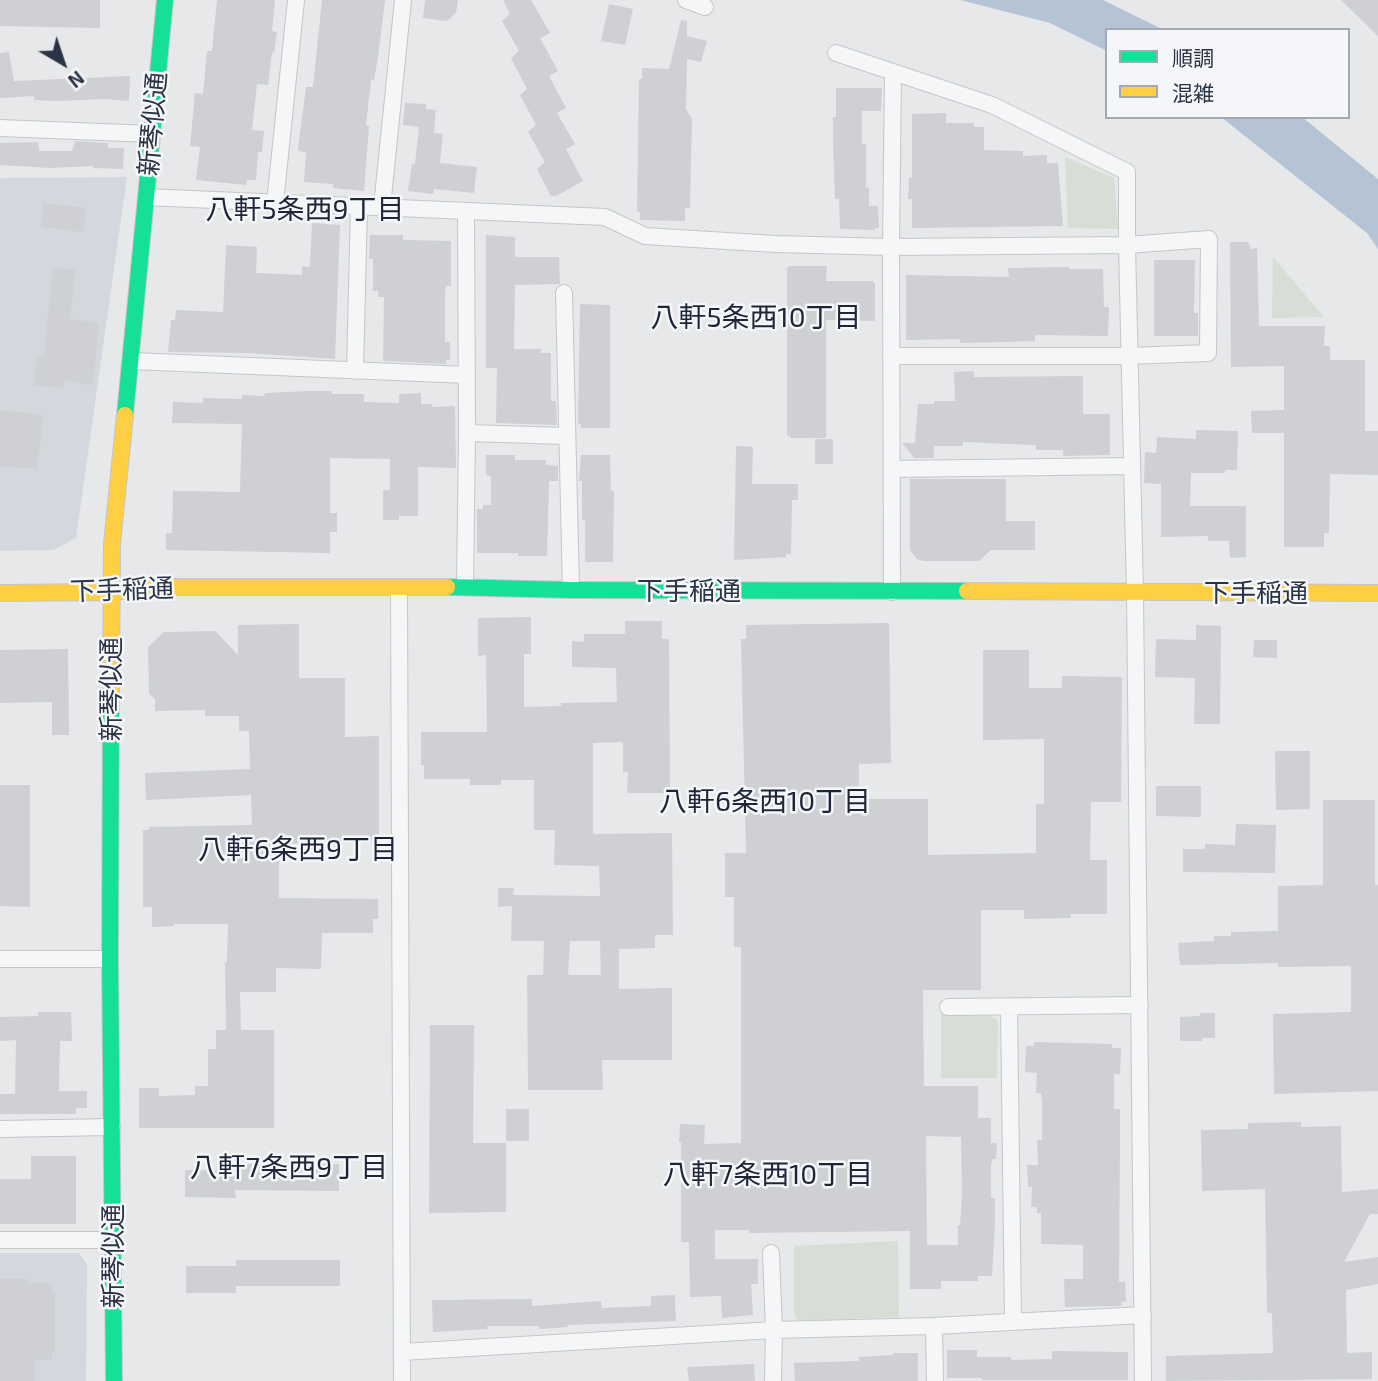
<!DOCTYPE html>
<html>
<head>
<meta charset="utf-8">
<style>
  body { margin:0 }
  #map { position:relative; width:1378px; height:1381px; overflow:hidden; background:#e6e8ea; font-family:"Exo 2","Noto Sans JP",sans-serif }
  canvas { display:block }
  .legend { position:absolute; left:1105px; top:28px; width:245px; height:91px; box-sizing:border-box; background:#f4f6f9; border:2px solid #a4a8b1; margin:0; padding:9px 12px; list-style:none; font-size:21px; color:#2b3445 }
  .legend li { display:flex; align-items:center; gap:14px; height:35px }
  .legend b { width:35px; border:2px solid #a4a8b1 }
  .north { position:absolute; left:28px; top:28px; width:70px; height:70px; -webkit-text-stroke:5px #f4f6f9; paint-order:stroke; rotate:141deg; font-size:19px; font-weight:700; line-height:28px; text-align:center; color:#2b3445 }
  .north::after { content:''; display:block; margin:auto; width:24px; height:32px; background:#2b3445; clip-path:polygon(50% 0,100% 100%,50% 72%,0 100%) }
</style>
</head>
<body>
<div id="map">
<canvas width="1378" height="1381"></canvas>
<ul class="legend">
<li><b style="height:9px;background:#16e098"></b>順調</li>
<li><b style="height:9px;background:#ffcf43"></b>混雑</li>
</ul>
<div class="north">N</div>
</div>
<script>
const g = document.querySelector('canvas').getContext('2d');
g.lineJoin = 'round';
function fillPath(path, color) { g.fillStyle = color; g.fill(path, 'evenodd'); }
const toPath = rows => new Path2D(rows.map(r => 'M' + r).join(''));
function stroke(path, color, width, dash) { g.strokeStyle = color; g.lineWidth = width; g.lineCap = dash ? 'butt' : 'round'; g.setLineDash(dash || []); g.stroke(path); }
function drawText(font, color, halo, rows, align = 'center') {
  g.font = font + ' "Exo 2","Noto Sans JP",sans-serif'; g.lineWidth = 5; g.setLineDash([]); g.textBaseline = 'middle'; g.strokeStyle = halo; g.fillStyle = color; for (const [text, x, y, turn = 0] of rows) {
    g.save(); g.translate(x, y); g.rotate((+turn || 0) * Math.PI / 180); g.textAlign = isNaN(turn) ? turn : align; if (halo) g.strokeText(text, 0, 0); g.fillText(text, 0, 0); g.restore();
  }
}
const built = toPath([
  [127,177,76,538,53,550,0,551,0,178],
  [0,1253,79,1253,87,1265,86,1381,0,1381]
]);
const green = toPath([
  [1065,157,1114,178,1118,229,1068,228],
  [1273,257,1324,317,1272,318],
  [941,1014,990,1016,998,1020,997,1078,941,1078],
  [898,1241,899,1317,799,1321,794,1315,794,1246]
]);
const water = toPath([
  [960,0,1103,0,1164,30,1107,30,1107,51,1050,23],
  [1221,117,1302,117,1378,179,1378,249,1367,233]
]);
const building = toPath([
  [0,0,100,0,100,28,0,26],
  [217,0,275,0,272,31,277,32,274,53,272,52,268,85,257,84,252,130,264,131,262,152,258,152,256,180,247,180,246,185,196,180,200,147,190,146,195,93,203,94,207,51,212,51],
  [322,0,385,0,378,57,374,80,371,80,366,125,369,126,364,191,333,188,333,184,304,182,306,152,299,151,298,148,306,87,313,87],
  [425,0,458,0,456,13,447,21,423,18],
  [503,0,531,0,550,33,540,38,558,71,549,76,566,108,557,113,575,144,566,149,583,181,556,196,551,196,537,169,545,162,528,132,536,125,520,95,527,89,511,58,519,51,502,21,510,14],
  [1341,0,1378,0,1378,36],
  [609,4,633,9,625,45,601,41],
  [681,20,687,21,687,36,707,41,701,62,687,59,686,109,692,119,690,208,685,208,685,221,640,220,640,212,637,211,639,79,642,79,642,68,669,69],
  [9,52,14,81,130,76,129,101,105,99,57,101,34,100,34,96,0,98,0,53],
  [836,88,882,88,881,111,862,111,862,144,866,144,866,188,869,187,869,206,878,206,879,228,875,228,875,230,840,229,839,199,835,199,833,142,833,117,836,117],
  [405,103,426,104,426,109,436,110,434,133,443,134,440,163,477,167,474,193,434,189,433,194,408,191,412,164,415,164,419,127,403,125],
  [946,113,946,123,974,123,974,127,984,127,984,150,1023,151,1023,156,1047,155,1047,163,1058,163,1063,226,912,228,912,199,908,199,909,178,912,178,912,114],
  [75,141,108,143,108,148,124,148,123,169,93,168,93,166,50,168,0,165,0,143,38,142,39,151,72,151],
  [43,203,86,208,83,232,41,227],
  [312,223,340,225,335,359,247,353,168,352,171,320,175,320,176,310,223,312,226,245,257,247,256,273,302,275,302,266,310,267],
  [370,235,403,235,403,240,451,241,451,286,446,286,445,293,445,342,450,342,450,360,446,360,446,364,383,361,384,297,378,297,378,291,373,291,373,259,369,259],
  [486,235,515,237,515,257,559,257,560,284,515,285,514,349,541,349,541,353,551,353,551,401,556,401,557,425,496,423,497,368,486,368],
  [1230,242,1248,242,1251,249,1257,248,1259,326,1325,326,1324,346,1330,346,1330,360,1365,360,1365,431,1378,431,1378,475,1330,474,1329,533,1324,533,1324,547,1284,547,1284,433,1252,433,1251,411,1284,410,1284,366,1231,367],
  [1154,260,1195,260,1194,313,1198,313,1198,336,1154,336],
  [790,266,827,266,826,281,873,281,875,284,875,321,826,320,826,438,790,438,790,436,787,436,787,268],
  [1069,267,1069,269,1103,269,1104,307,1109,307,1108,336,1035,335,1035,341,1005,342,960,343,960,339,906,340,906,275,1009,277,1008,268],
  [53,268,75,270,70,319,99,323,93,385,64,380,63,388,34,385,37,356,44,357],
  [580,304,610,305,610,428,581,428,581,424,578,424],
  [974,371,974,377,1083,376,1083,414,1110,414,1110,455,1063,456,1063,450,1036,450,1036,445,963,442,963,446,934,446,934,458,914,458,902,443,915,443,918,404,934,404,934,401,955,401,954,372],
  [309,391,332,391,332,394,364,394,364,402,399,403,399,394,421,393,421,404,432,404,432,407,455,406,456,468,418,467,418,516,399,516,399,520,383,520,383,490,390,490,390,459,330,458,330,513,337,513,337,532,330,532,330,553,166,550,166,533,172,533,173,491,240,492,242,424,172,423,173,402,203,403,203,398,242,399,242,395,264,396,265,393],
  [0,410,43,415,37,469,0,466],
  [1196,430,1238,431,1237,470,1225,470,1225,473,1191,473,1190,506,1246,506,1246,557,1230,558,1229,541,1208,541,1208,536,1161,537,1161,484,1144,483,1145,452,1156,453,1157,437,1196,439],
  [815,439,833,439,833,464,815,464],
  [736,446,753,447,752,484,798,484,798,500,792,500,791,554,786,554,786,557,734,560],
  [486,455,515,455,515,460,546,460,546,465,558,466,558,481,549,481,547,556,518,556,518,553,477,553,477,509,483,509,483,505,491,505,491,476,486,475],
  [581,455,610,455,611,491,614,491,613,562,585,562,585,520,582,520,582,481,579,481],
  [910,479,1006,479,1006,521,1035,521,1035,550,991,550,979,561,923,561,917,559,910,550],
  [531,617,531,654,524,654,524,707,561,706,561,703,617,702,616,668,572,667,572,641,584,642,584,634,625,634,625,621,662,621,662,639,669,639,670,793,627,793,628,772,623,772,623,742,593,743,593,834,672,833,673,935,655,935,655,948,619,949,619,989,672,988,672,1060,602,1060,603,1090,528,1090,527,975,543,975,544,941,511,941,512,906,498,907,498,888,514,888,513,895,600,896,599,866,554,865,555,830,534,830,534,780,501,780,501,785,470,785,470,779,424,779,424,765,421,765,421,732,487,732,486,655,478,656,478,618],
  [570,941,600,941,601,975,568,975],
  [889,623,891,763,859,764,859,799,928,799,928,855,1036,853,1036,804,1044,804,1044,739,983,740,983,650,1029,650,1029,688,1062,688,1062,676,1122,677,1121,802,1091,802,1090,860,1107,860,1107,914,1071,914,1071,918,1024,919,1024,910,981,910,981,990,923,990,924,1086,978,1086,978,1118,991,1118,991,1143,997,1143,996,1159,993,1159,991,1165,991,1198,995,1198,995,1225,992,1276,978,1276,978,1281,941,1281,941,1289,910,1289,910,1231,749,1233,749,1230,715,1230,715,1259,758,1259,758,1284,751,1284,753,1315,722,1318,721,1296,690,1297,689,1242,681,1242,681,1142,679,1142,680,1124,705,1125,704,1144,741,1143,741,947,734,947,734,897,725,897,725,853,746,853,741,639,746,639,746,625],
  [926,1136,961,1137,962,1197,960,1225,958,1225,958,1245,927,1245],
  [299,624,299,678,345,678,345,737,379,736,379,842,279,844,279,898,378,899,378,919,373,919,373,933,322,933,321,969,276,968,276,992,240,992,241,1030,274,1030,274,1128,139,1128,139,1088,159,1088,159,1096,195,1095,195,1086,208,1086,208,1049,216,1049,216,1030,226,1030,225,962,227,962,228,924,174,924,174,926,152,927,152,907,143,907,143,830,149,830,149,827,252,825,251,795,146,800,145,773,250,769,249,731,239,731,239,716,205,716,205,710,155,711,155,699,149,694,148,647,164,632,215,631,238,655,238,625],
  [1196,625,1221,626,1220,724,1194,724,1195,678,1155,677,1156,639,1196,640],
  [1254,640,1277,640,1277,658,1253,657],
  [68,649,69,735,52,735,52,702,0,703,0,650],
  [1275,751,1310,751,1310,809,1276,810],
  [0,785,30,785,30,907,0,906],
  [1156,786,1201,786,1201,817,1156,816],
  [1323,800,1375,800,1375,885,1378,885,1378,1091,1274,1094,1273,1014,1351,1012,1351,966,1278,967,1278,963,1180,965,1178,943,1214,941,1214,936,1231,936,1231,932,1278,931,1278,886,1323,885],
  [1236,824,1276,825,1275,873,1183,872,1183,849,1205,849,1205,844,1235,845],
  [38,1012,71,1012,72,1041,60,1041,59,1091,87,1091,87,1108,76,1108,76,1114,0,1114,0,1094,15,1094,16,1040,0,1041,0,1017,38,1016],
  [1200,1013,1215,1013,1215,1038,1202,1038,1202,1041,1180,1041,1180,1017,1200,1016],
  [430,1025,474,1025,473,1143,506,1143,506,1212,429,1213],
  [1034,1042,1112,1044,1112,1048,1121,1048,1120,1074,1114,1074,1114,1109,1120,1109,1120,1132,1119,1282,1125,1282,1126,1301,1121,1302,1122,1306,1065,1307,1064,1279,1083,1279,1083,1245,1041,1244,1041,1213,1037,1213,1037,1207,1031,1207,1032,1187,1028,1187,1027,1165,1038,1165,1037,1140,1042,1140,1042,1103,1041,1093,1036,1093,1037,1073,1025,1072,1026,1046,1034,1046],
  [506,1109,529,1109,529,1141,506,1141],
  [1301,1122,1301,1127,1341,1126,1342,1192,1378,1189,1378,1214,1370,1214,1344,1262,1378,1257,1378,1284,1346,1290,1347,1353,1372,1352,1372,1379,1166,1381,1166,1356,1273,1353,1272,1313,1267,1313,1265,1189,1202,1191,1201,1130,1248,1129,1248,1123],
  [31,1156,76,1156,76,1224,0,1224,0,1179,31,1179],
  [235,1164,339,1164,339,1191,235,1190,236,1198,185,1197,185,1170,235,1170],
  [236,1260,340,1260,340,1286,236,1286,236,1293,186,1293,186,1266,236,1266],
  [0,1279,28,1279,28,1283,49,1283,52,1285,52,1292,55,1292,55,1352,52,1352,52,1360,35,1359,35,1381,0,1381],
  [675,1295,676,1321,567,1325,568,1327,539,1329,539,1326,487,1326,488,1329,433,1332,432,1300,532,1299,532,1306,601,1301,602,1308,651,1306,651,1296],
  [947,1350,977,1350,977,1357,1011,1357,1011,1360,1052,1359,1052,1351,1128,1352,1128,1380,982,1380,982,1378,947,1378],
  [893,1353,918,1353,918,1381,795,1381,794,1363,859,1361,859,1357,893,1355],
  [754,1364,755,1381,689,1381,687,1367]
]);
const street = toPath([
  [686,0,705,7],
  [836,53,992,105,1127,172,1127,245,1209,239,1208,353,1129,356,891,356],
  [0,128,152,134],
  [146,197,605,217,645,236,776,244,891,247,1127,245,1135,592,1143,1381],
  [275,203,296,0],
  [382,207,403,0],
  [564,293,571,590],
  [132,361,467,375],
  [355,371,359,206],
  [467,433,566,436],
  [892,469,1132,466],
  [399,587,402,1381],
  [465,587,467,433,466,211],
  [892,592,891,247,893,73],
  [0,959,110,959],
  [948,1007,1140,1005],
  [1009,1007,1013,1322],
  [0,1129,112,1127],
  [0,1240,113,1240],
  [771,1253,774,1330,773,1381],
  [934,1326,935,1381],
  [402,1352,774,1330,934,1326,1143,1315]
]);
const fast = toPath([
  [125,415,165,0],
  [447,587,571,590,967,591],
  [111,699,110,959,114,1381]
]);
const slow = toPath([
  [967,591,1378,593],
  [0,593,111,592,161,587,447,587],
  [111,699,112,544,125,415]
]);
const streetNames = [
  ["新琴似通",153,124,-85],
  ["下手稲通",122,590,-2],
  ["下手稲通",689,591],
  ["下手稲通",1256,593],
  ["新琴似通",111,689,-90],
  ["新琴似通",113,1256,-90]
];
const neighbourhoodNames = [
  ["八軒5条西9丁目",305,210],
  ["八軒5条西10丁目",756,318],
  ["八軒6条西10丁目",765,802],
  ["八軒6条西9丁目",298,850],
  ["八軒7条西9丁目",289,1168],
  ["八軒7条西10丁目",768,1175]
];
fillPath(built, '#d4d7dd');
fillPath(green, '#d6ded6');
fillPath(water, '#b4c4d5');
fillPath(building, '#ced0d3');
stroke(street, '#c4c6c8', 18);
stroke(fast, '#c4c6c8', 18);
stroke(slow, '#c4c6c8', 18);
stroke(street, '#f5f6f7', 16);
stroke(fast, '#16e098', 16);
stroke(slow, '#ffcf43', 16);
drawText('26px', '#2b3445', '#f4f6f9', streetNames);
drawText('28px', '#1d2536', '#f4f6f9', neighbourhoodNames);
</script>
</body>
</html>
